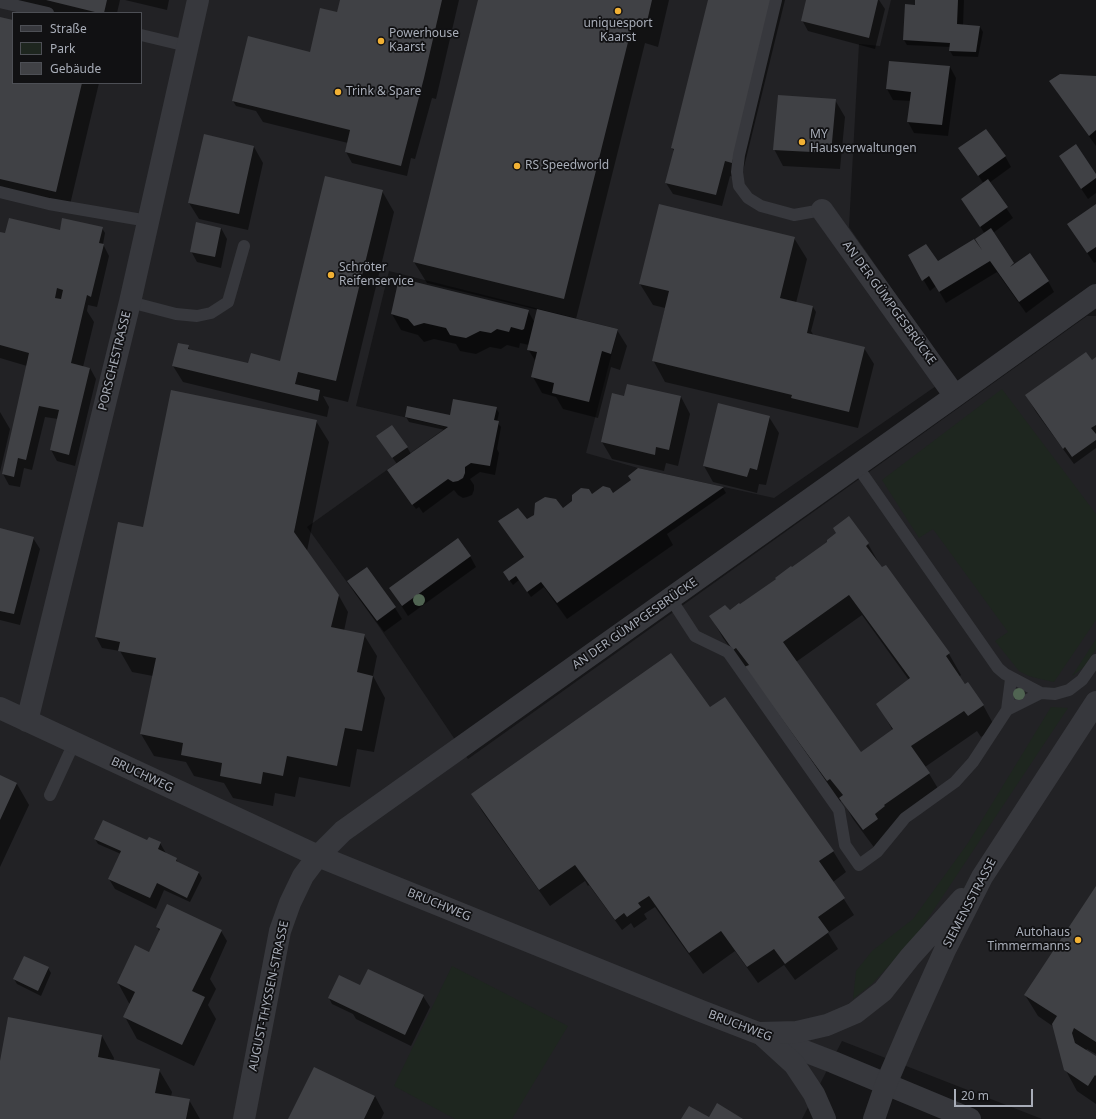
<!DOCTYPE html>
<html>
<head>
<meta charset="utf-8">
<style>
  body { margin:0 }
  #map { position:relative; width:1096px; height:1119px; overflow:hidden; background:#161618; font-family:"Noto Sans",sans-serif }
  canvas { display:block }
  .legend { position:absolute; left:12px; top:12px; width:130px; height:72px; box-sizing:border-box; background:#111113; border:1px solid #4d4f55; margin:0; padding:5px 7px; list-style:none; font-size:12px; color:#a8adb8 }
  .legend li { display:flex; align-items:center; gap:8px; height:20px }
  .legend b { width:20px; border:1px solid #4d4f55 }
  .scale { position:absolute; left:954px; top:1089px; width:79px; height:18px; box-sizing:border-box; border:2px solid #a8adb8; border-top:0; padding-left:5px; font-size:12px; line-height:14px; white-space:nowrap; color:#a8adb8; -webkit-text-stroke:3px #111113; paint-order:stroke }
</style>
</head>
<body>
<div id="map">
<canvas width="1096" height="1119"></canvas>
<ul class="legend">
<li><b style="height:5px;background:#37383d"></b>Straße</li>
<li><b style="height:11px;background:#1e261f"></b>Park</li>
<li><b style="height:11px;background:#404145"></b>Gebäude</li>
</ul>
<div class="scale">20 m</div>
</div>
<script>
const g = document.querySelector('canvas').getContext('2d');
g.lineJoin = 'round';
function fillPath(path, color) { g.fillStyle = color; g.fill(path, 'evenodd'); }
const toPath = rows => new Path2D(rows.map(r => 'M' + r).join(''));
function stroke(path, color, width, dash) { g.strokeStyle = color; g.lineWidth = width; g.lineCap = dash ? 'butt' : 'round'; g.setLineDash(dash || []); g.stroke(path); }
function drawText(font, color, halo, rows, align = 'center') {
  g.font = font + ' "Noto Sans",sans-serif'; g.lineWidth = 3.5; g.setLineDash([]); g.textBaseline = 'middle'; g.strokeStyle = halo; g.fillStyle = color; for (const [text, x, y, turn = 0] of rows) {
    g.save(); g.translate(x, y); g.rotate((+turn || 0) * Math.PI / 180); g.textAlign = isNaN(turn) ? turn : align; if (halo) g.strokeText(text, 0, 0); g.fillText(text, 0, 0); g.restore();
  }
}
const built = toPath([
  [0,0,891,0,880,46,859,44,849,227,952,375,774,498,638,468,586,453,618,329,389,271,356,406,447,427,307,527,378,625,468,759,1087,316,1096,316,1096,1119,1042,1119,842,1041,802,1119,0,1119],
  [13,13,141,13,141,83,13,83]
]);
const green = toPath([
  [1002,389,1096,514,1096,620,1054,682,1040,679,1029,676,1019,671,995,641,1008,632,933,529,919,538,882,480],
  [1096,639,1096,649,1084,667,1072,676],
  [1051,707,1068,708,917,935,872,984,853,999,856,971,872,951,913,919,968,843],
  [452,966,568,1026,512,1119,455,1119,394,1086]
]);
const shadow = toPath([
  [0,0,120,0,117,13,40,13],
  [125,0,169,0,167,10],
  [341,0,459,0,436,99,432,98,415,159,411,158,407,176,352,163,346,152,348,143,263,122,256,111,236,106,233,101,311,52,337,13],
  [479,0,669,0,658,47,645,43,576,319,617,330,627,346,620,370,611,367,598,418,563,409,556,397,542,393,533,377,536,362,528,349,529,345,520,343,519,348,507,345,501,349,490,347,476,354,460,351,456,344,434,339,424,342,418,335,401,330,392,314,528,311,535,323,538,310,427,283,414,262],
  [709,0,785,0,741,179,730,176,722,206,673,194,666,183,674,151,672,148],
  [807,0,879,0,885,9,875,49,808,31,802,20],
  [916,0,964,0,963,25,980,27,983,32,978,57,953,56,950,51,950,47,907,45,904,40,916,6],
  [0,18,13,21,13,83,99,83,68,213,0,197],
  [950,67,956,78,948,136,914,133,908,122,911,101,893,100,887,89],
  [1096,77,1096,146,1057,92],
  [835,100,845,117,840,169,783,166,774,149],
  [254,147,263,163,248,230,199,219,189,203],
  [960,149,1005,156,1011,167,989,183,1013,218,993,233,1014,265,1048,281,1054,292,1026,313,997,272,946,303,936,286,930,291,909,255,938,263,980,247,976,240,985,234,962,199,984,184],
  [1060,157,1096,176,1096,193,1088,199],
  [382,191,394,212,348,402,323,396,329,407,327,417,183,382,173,366,188,346,190,350,249,364,280,362],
  [1096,206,1096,262,1094,263,1075,235],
  [102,228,105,233,103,244,109,256,97,307,88,305,87,311,94,322,83,367,90,368,96,379,75,466,57,461,51,450,58,419,45,417,32,470,24,468,20,487,9,485,3,474,27,366,0,358,0,233,6,234],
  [221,228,227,239,221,268,197,262,191,251],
  [794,238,807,259,796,303,813,307,816,312,811,331,814,336,864,348,874,364,858,428,665,382,653,360,665,308,653,305,640,284],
  [1096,359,1096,448,1074,464,1036,412,1026,395],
  [625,397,681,397,690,414,678,466,666,463,664,471,612,459,602,442],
  [496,408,499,413,497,422,501,427,497,449,499,453,495,475,480,472,470,479,474,485,474,490,472,495,467,497,463,498,458,495,454,490,423,513,419,507,416,509,388,471,397,464,381,442,407,447,411,454,445,430,409,422,406,417,451,416],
  [0,412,10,429,0,472],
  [769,417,779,433,766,485,759,484,757,493,713,482,704,466],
  [316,421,329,442,307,551,339,596,348,612,344,631,364,635,377,656,373,676,385,698,374,752,357,749,350,787,299,777,295,797,275,793,273,806,233,798,224,783,194,776,186,762,154,756,141,734,153,676,132,672,120,651,102,648,96,637,144,528],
  [638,469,723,488,726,493,667,534,673,545,567,619,544,587,531,597,519,580,513,585,507,577,524,558,500,521,527,521,562,510,592,495,613,494,632,481],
  [0,531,33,538,40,549,20,625,0,620],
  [868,544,880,565,949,654,961,675,959,677,983,705,995,727,981,737,977,731,925,767,942,795,876,850,853,819,842,800,840,802,723,638,711,617,729,612,792,568],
  [862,615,909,680,878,704,893,731,861,754,796,662],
  [470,556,476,567,408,616,390,588],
  [367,568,395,608,402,619,384,632,355,593,349,582],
  [709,709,833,851,846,872,833,882,854,915,828,933,838,949,795,980,784,965,758,983,735,951,703,974,655,907,644,914,647,919,634,928,631,923,622,930,589,885,588,886,585,881,550,906,482,811,472,794],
  [0,776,17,784,29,805,0,867],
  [95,839,160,843,167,855,176,859,179,864,199,873,202,878,190,902,164,890,156,909,115,889,109,879,121,854,98,844],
  [1096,887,1096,1054,1087,1049,1085,1051,1096,1058,1096,1104,1077,1091,1065,1069,1054,1027,1038,1016,1025,995],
  [157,927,221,931,227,941,210,979,216,989,208,1005,216,1019,194,1066,137,1039,125,1017,130,1005,118,983,149,953,160,932],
  [48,968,51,973,41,996,17,984,14,979],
  [339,976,359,986,423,996,430,1007,411,1046,356,1019,353,1014,332,1004,329,998],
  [102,1036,114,1058,113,1061,159,1070,172,1092,171,1097,189,1100,200,1119,0,1119,0,1067],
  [375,1096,384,1113,381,1119,289,1119]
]);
const building = toPath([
  [46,0,107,0,104,13,99,13],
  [340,0,442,0,424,78,401,166,345,152,350,130,232,101,248,36,310,52,320,8,337,12],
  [478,0,652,0,646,26,633,22,564,299,413,262],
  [708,0,772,0,732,163,725,161,716,195,665,183,674,149,671,148],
  [806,0,878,0,869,38,801,21],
  [915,0,958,0,957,24,980,26,976,52,949,51,950,43,903,40,905,4,915,5],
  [0,17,13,20,13,83,82,83,56,192,0,179],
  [889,61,950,66,942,125,907,122,911,92,886,89],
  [1060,74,1096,76,1096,130,1089,136,1049,81],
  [778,95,836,99,831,153,773,150],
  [986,129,1006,156,978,176,958,148],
  [204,134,254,146,239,214,188,203],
  [1076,144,1096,174,1096,178,1081,189,1059,156],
  [325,176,383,190,336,381,298,372,295,384,320,390,318,401,172,366,178,343,189,345,188,349,248,363,251,353,280,361],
  [988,179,1008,207,980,227,961,199],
  [659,204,795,237,780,298,813,306,807,333,865,347,849,412,791,398,792,395,652,361,669,291,639,284],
  [1096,204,1096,247,1087,253,1067,224],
  [9,218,60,230,62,218,103,227,99,243,104,244,91,297,87,295,71,363,90,368,69,455,50,450,59,410,39,406,26,460,18,458,14,477,2,474,29,353,0,345,0,232,5,233],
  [57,288,63,290,61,299,55,298],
  [196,222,221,228,215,257,190,252],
  [991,228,1014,263,1010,267,1030,253,1049,281,1019,302,990,261,939,292,929,276,922,281,908,255,926,244,938,261,974,239,982,250,975,239],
  [399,278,529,310,524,329,522,330,511,327,509,332,497,329,491,333,480,331,466,338,450,335,446,328,424,323,414,326,408,319,391,314],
  [537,309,618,329,611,354,602,351,589,402,552,393,554,383,531,377,537,352,527,350],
  [1086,352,1092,360,1096,357,1096,425,1091,428,1096,434,1096,440,1072,457,1065,447,1063,449,1025,395],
  [627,384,681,396,669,450,656,447,655,455,601,442,612,393,624,396],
  [171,390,317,420,294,532,339,595,331,627,365,634,357,672,373,676,362,731,345,728,337,766,287,756,283,776,263,772,261,784,220,776,222,763,181,755,183,743,140,734,156,658,118,651,120,642,95,637,118,522,143,527],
  [453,399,497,407,494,420,499,421,490,466,471,463,465,467,465,473,463,478,458,481,453,482,448,479,412,505,387,470,448,427,405,417,407,406,450,415],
  [718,403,770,416,757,470,750,468,747,477,703,466],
  [392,425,408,447,392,458,376,436],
  [638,468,724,487,557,603,541,582,527,592,516,576,509,581,503,572,524,557,498,521,518,508,527,519,534,515,535,503,545,497,556,499,563,508,572,501,572,495,581,488,589,489,592,494,603,486,610,488,613,493,631,480,628,476],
  [849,516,869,543,866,546,882,567,886,565,950,653,946,656,965,684,968,682,984,705,968,716,964,711,911,746,930,773,884,805,885,806,875,814,878,819,863,830,839,798,843,795,830,779,827,781,744,667,749,665,736,648,733,650,709,616,725,605,730,610,739,603,740,604,776,579,775,578,791,566,792,567,827,542,827,540,836,533,833,528],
  [849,595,910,678,876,704,893,729,861,752,783,642],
  [0,528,34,537,14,614,0,611],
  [458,538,471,556,402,606,389,588],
  [367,567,396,607,377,621,347,581],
  [671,653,710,707,725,697,834,851,819,861,845,898,818,917,829,932,785,964,774,949,747,967,721,931,689,953,649,896,638,903,641,907,627,917,624,913,615,920,575,865,539,890,471,794],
  [0,775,17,783,0,820],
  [103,820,147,840,149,837,161,842,158,849,177,858,176,861,199,872,187,898,157,883,150,898,108,879,121,851,94,839],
  [1096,886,1096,1042,1074,1028,1072,1033,1075,1043,1096,1056,1096,1076,1095,1075,1088,1086,1064,1070,1052,1024,1057,1016,1024,995],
  [167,904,222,930,192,991,205,997,182,1045,123,1017,135,992,117,983,135,945,149,952,160,929,156,927],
  [24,956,49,967,38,991,13,979],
  [368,969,424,995,405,1035,328,998,339,975,360,985],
  [8,1017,102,1035,98,1057,160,1069,155,1093,190,1099,186,1119,0,1119,0,1061],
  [314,1067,375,1096,364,1119,288,1119],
  [717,1103,743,1119,681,1119,689,1106,709,1117]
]);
const service = toPath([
  [776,0,739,155,737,172,739,186,748,198,761,206,794,215,822,210],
  [0,2,48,13],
  [141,35,187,46],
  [0,192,49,204,148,221],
  [130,302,176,314,197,316,211,313,228,302,244,246],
  [857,466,998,668,1005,674,1041,693,1055,694,1069,690,1082,680,1096,660],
  [671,599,695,636,728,652,839,810,845,845,859,865,877,852,905,818,955,782,973,762,1007,710,1041,693],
  [1007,710,1011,679],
  [50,795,74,743]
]);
const minor = toPath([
  [822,210,955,396],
  [0,708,318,856,701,1011,833,1062,970,1119],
  [27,721,130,302,198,0],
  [244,1119,280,931,290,903,303,876,318,856,343,831,955,396,1096,295]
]);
const tertiary = toPath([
  [760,1033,797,1032,827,1025,855,1013,883,991,910,957,962,899],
  [760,1033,794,1064,814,1094,825,1119],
  [874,1119,886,1084,910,1028,945,950,982,877,1096,702]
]);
const trees = [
  [419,600],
  [1019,694]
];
const markers = [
  [618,11,4,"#f2b134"],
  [381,41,4,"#f2b134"],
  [338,92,4,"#f2b134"],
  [802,142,4,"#f2b134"],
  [517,166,4,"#f2b134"],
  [331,275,4,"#f2b134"],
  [1078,940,4,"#f2b134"]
];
const poiNames = [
  ["uniquesport",618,24,"center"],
  ["Kaarst",618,38,"center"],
  ["Powerhouse",389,34],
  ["Kaarst",389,48],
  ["Trink & Spare",346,92],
  ["MY",810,135],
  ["Hausverwaltungen",810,149],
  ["RS Speedworld",525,166],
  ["Schröter",339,268],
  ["Reifenservice",339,282],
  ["Autohaus",1070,933,"right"],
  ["Timmermanns",1070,947,"right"]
];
const streetNames = [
  ["AN DER GÜMPGESBRÜCKE",889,303,54],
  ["PORSCHESTRASSE",115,361,-76],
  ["AN DER GÜMPGESBRÜCKE",635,624,-35],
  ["BRUCHWEG",142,775,25],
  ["SIEMENSSTRASSE",970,903,-62],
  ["BRUCHWEG",439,905,22],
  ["AUGUST-THYSSEN-STRASSE",269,996,-78],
  ["BRUCHWEG",740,1026,21]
];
fillPath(built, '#222225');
fillPath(green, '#1e261f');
fillPath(shadow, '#0007');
fillPath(building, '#404145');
stroke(service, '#37383d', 12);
stroke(minor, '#37383d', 22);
stroke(tertiary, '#37383d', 22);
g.fillStyle = '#506452';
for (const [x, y] of trees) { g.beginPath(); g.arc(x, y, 6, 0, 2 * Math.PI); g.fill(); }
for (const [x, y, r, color] of markers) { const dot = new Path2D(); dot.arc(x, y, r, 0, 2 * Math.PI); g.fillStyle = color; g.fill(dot); stroke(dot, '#111113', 1.5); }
drawText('12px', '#a8adb8', '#111113', poiNames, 'left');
drawText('12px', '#a8adb8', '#111113', streetNames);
</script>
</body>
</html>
